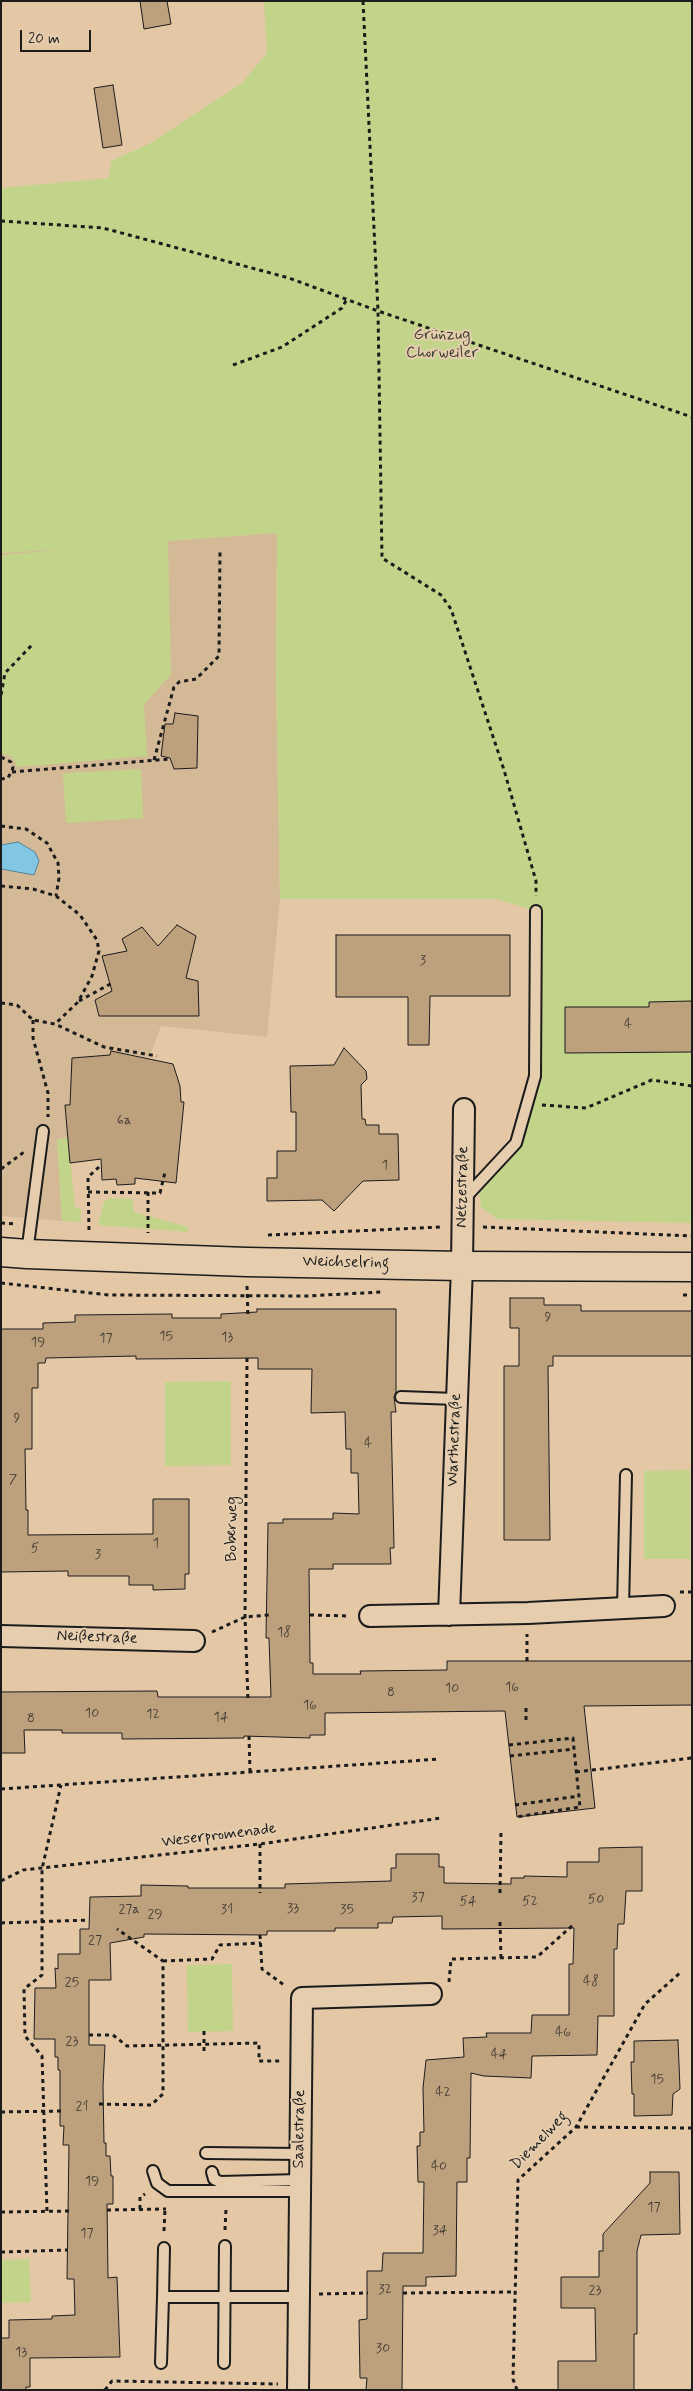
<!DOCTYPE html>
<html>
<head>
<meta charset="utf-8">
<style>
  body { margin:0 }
  #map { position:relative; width:693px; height:2391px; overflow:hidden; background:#e4c8a6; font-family:Mynerve,sans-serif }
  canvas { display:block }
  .frame { position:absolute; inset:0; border:2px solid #1c1c1c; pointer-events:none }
  .scale { position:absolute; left:20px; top:30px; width:71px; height:22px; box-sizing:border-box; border:2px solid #1c1c1c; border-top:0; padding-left:6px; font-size:15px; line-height:18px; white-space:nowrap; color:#1c1c1c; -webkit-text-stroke:4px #e6cdae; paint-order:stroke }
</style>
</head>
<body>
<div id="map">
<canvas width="693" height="2391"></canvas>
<div class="frame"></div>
<div class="scale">20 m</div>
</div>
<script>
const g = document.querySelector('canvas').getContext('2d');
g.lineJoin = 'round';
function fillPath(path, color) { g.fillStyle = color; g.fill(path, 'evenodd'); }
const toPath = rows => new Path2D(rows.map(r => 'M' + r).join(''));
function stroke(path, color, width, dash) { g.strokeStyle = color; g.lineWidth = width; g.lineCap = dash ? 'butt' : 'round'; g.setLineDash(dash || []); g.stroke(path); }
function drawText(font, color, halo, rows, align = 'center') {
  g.font = font + ' Mynerve,sans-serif'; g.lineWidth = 4; g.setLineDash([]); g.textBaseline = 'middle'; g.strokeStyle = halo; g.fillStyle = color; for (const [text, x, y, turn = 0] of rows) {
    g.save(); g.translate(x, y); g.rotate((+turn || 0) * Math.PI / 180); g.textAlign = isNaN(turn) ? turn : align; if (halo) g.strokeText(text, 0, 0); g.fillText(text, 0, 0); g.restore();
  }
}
const built = toPath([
  [275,533,277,535,276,678,280,899,267,1037,161,1026,149,1058,111,1051,110,1055,70,1087,68,1137,57,1140,62,1221,1,1216,1,553]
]);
const green = toPath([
  [264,1,692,1,692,1001,649,1002,649,1007,565,1007,565,1053,652,1052,682,1043,682,1052,692,1052,692,1223,497,1219,481,1207,479,1191,516,1143,535,1076,536,911,496,899,280,899,276,678,277,535,275,533,168,541,171,675,144,704,147,756,18,767,12,757,1,753,1,555,69,549,1,553,1,188,109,178,111,161,149,144,242,83,267,53],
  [141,769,143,818,66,823,63,773],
  [68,1137,75,1207,81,1209,81,1222,62,1221,57,1140],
  [109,1198,132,1199,134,1212,188,1227,188,1232,98,1225,104,1202],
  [231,1381,231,1465,165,1466,165,1382],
  [690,1470,690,1559,644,1559,644,1471],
  [232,1964,233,2031,188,2032,187,1965],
  [29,2259,31,2302,1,2303,1,2260]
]);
const water = toPath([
  [18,842,35,852,39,861,34,875,1,869,1,845,18,842]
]);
const building = toPath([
  [140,1,167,1,171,24,144,29,140,1],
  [113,85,122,145,103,148,94,88,113,85],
  [175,713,198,716,197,768,174,769,170,758,161,756,165,724,173,724,175,713],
  [177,925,196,936,186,978,198,981,199,1016,99,1016,95,1000,112,991,102,956,127,951,122,939,142,927,158,946,177,925],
  [336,935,510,935,510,996,430,996,429,1045,408,1045,408,997,336,997,336,935],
  [692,1001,692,1052,565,1053,565,1007,649,1007,649,1002,692,1001],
  [344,1048,366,1071,367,1079,361,1085,362,1119,365,1119,366,1125,379,1125,379,1134,398,1134,399,1180,363,1181,334,1211,322,1200,267,1201,267,1178,277,1178,277,1151,296,1151,296,1112,291,1112,290,1066,334,1065,344,1048],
  [111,1051,173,1064,180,1086,181,1102,184,1102,176,1183,135,1178,135,1184,117,1185,116,1179,102,1180,101,1159,70,1163,65,1105,70,1105,72,1058,110,1055,111,1051],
  [510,1298,544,1298,544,1305,581,1305,581,1311,692,1311,692,1356,553,1356,553,1366,548,1366,550,1540,504,1540,504,1366,519,1366,519,1328,510,1328,510,1298],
  [257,1309,396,1309,396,1392,394,1397,396,1412,391,1412,394,1548,390,1548,391,1564,333,1564,333,1569,309,1569,310,1663,313,1663,313,1674,361,1674,360,1671,447,1670,447,1661,692,1661,692,1705,584,1706,595,1808,517,1817,505,1711,325,1713,325,1735,310,1735,310,1738,244,1736,244,1738,122,1739,122,1733,62,1733,62,1730,24,1730,25,1753,1,1753,1,1692,157,1691,158,1697,271,1697,269,1638,266,1638,268,1523,283,1523,283,1519,333,1519,333,1513,359,1514,358,1473,351,1473,351,1449,346,1449,345,1412,311,1413,312,1369,258,1369,258,1358,136,1359,136,1356,46,1358,45,1363,38,1363,38,1388,32,1388,32,1449,25,1449,26,1510,28,1510,28,1535,153,1534,153,1499,189,1499,189,1574,185,1574,185,1589,153,1590,153,1585,129,1585,129,1576,68,1576,68,1571,1,1572,1,1329,43,1329,43,1323,75,1322,75,1315,172,1314,172,1318,221,1318,221,1314,257,1312,257,1309],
  [642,1847,642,1891,626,1891,624,1924,618,1924,617,1949,614,1949,614,2016,598,2016,597,2055,532,2056,531,2078,484,2076,471,2073,470,2158,467,2158,467,2182,457,2182,456,2276,426,2277,426,2286,403,2286,402,2390,366,2390,367,2378,360,2378,359,2320,367,2319,367,2271,382,2271,383,2253,423,2253,424,2182,418,2182,417,2146,420,2146,420,2132,424,2132,423,2088,426,2060,464,2057,463,2038,487,2037,486,2033,531,2033,532,2015,569,2015,569,1964,573,1964,574,1928,442,1929,442,1916,393,1917,392,1923,378,1923,378,1928,335,1928,335,1931,267,1931,267,1935,144,1934,144,1937,110,1943,111,1980,89,1980,89,2045,105,2045,103,2086,104,2143,106,2143,106,2156,110,2156,111,2176,113,2176,113,2204,107,2204,108,2278,117,2277,120,2357,30,2358,30,2387,26,2387,26,2390,1,2390,1,2338,9,2338,9,2320,52,2319,52,2316,75,2315,74,2279,67,2279,69,2145,63,2145,64,2126,60,2126,60,2070,58,2070,58,2057,55,2057,55,2039,34,2039,35,1988,56,1988,55,1968,58,1969,58,1954,80,1954,80,1929,89,1929,90,1897,141,1896,141,1885,188,1886,188,1888,285,1888,285,1884,391,1881,391,1868,396,1868,396,1854,439,1854,439,1867,444,1867,444,1883,511,1884,511,1878,524,1878,524,1876,567,1877,567,1862,599,1862,599,1848,642,1847],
  [678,2040,680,2089,673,2094,672,2115,634,2116,634,2094,632,2094,631,2062,634,2062,634,2041,678,2040],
  [650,2172,679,2172,680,2234,641,2235,637,2251,637,2334,634,2334,634,2390,558,2390,558,2361,596,2361,595,2308,561,2308,561,2277,599,2277,599,2251,603,2251,603,2234,650,2183,650,2172]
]);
const path = toPath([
  [363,1,378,311,382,558,441,595,451,609,504,770,536,881,536,896],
  [1,221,103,228,289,278,378,311,692,417],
  [233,365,282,347,342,308,347,299],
  [1,695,5,673,32,645],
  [1,757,11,762,13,768,8,778,1,779],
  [154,760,174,687,179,682,196,679,219,656,220,551],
  [12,772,170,759],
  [1,826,26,829,47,843,58,863,59,878,56,896],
  [1,886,33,889,56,896,80,915,97,940,99,951,92,976,78,1002,55,1024],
  [79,1001,114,982],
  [1,1003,17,1005,33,1020,55,1024,104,1047,157,1056],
  [33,1020,33,1038,48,1093,48,1117],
  [542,1105,586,1108,652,1080,692,1086],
  [1,1169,24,1152],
  [88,1192,160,1193,165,1172],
  [148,1192,148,1233],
  [1,1223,15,1224],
  [483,1227,692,1236],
  [89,1230,88,1177,99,1167],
  [268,1235,441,1227],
  [1,1283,109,1295,306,1296,382,1292],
  [247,1286,248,1318],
  [683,1295,692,1295],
  [247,1358,245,1617,248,1700],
  [680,1592,692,1592],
  [310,1615,350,1616],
  [212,1632,245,1617,269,1615],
  [527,1661,527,1634],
  [526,1720,526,1706],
  [249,1736,250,1772],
  [509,1745,573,1738,574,1749,580,1807,516,1817],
  [510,1756,574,1749],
  [576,1772,692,1758],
  [1,1789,440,1759],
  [515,1805,579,1796],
  [260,1844,260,1893],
  [1,1881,23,1870,260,1844,441,1818],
  [500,1893,501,1832],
  [500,1922,501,1959],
  [1,1923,89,1920],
  [260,1935,262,1969,284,1985],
  [163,1961,212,1959,220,1945,261,1943],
  [449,1982,451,1959,537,1957,573,1925],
  [204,2031,204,2054],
  [89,2035,113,2035,127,2046,259,2043,259,2061,281,2061],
  [99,2104,151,2105,163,2094,163,1961,117,1929],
  [1,2112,64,2111],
  [576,2127,692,2128],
  [140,2209,140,2197,145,2194],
  [107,2210,166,2209],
  [47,2211,42,2056,25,2036,24,1989,42,1975,42,1869,61,1785],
  [1,2212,71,2211],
  [225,2230,226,2209],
  [164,2231,165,2209],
  [1,2252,67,2250],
  [403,2293,515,2292],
  [319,2294,368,2293],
  [105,2390,112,2381,278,2384],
  [517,2390,513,2379,518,2180,576,2127,645,2004,681,1972]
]);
const lane = toPath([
  [464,1199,516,1143,535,1076,536,911],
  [27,1253,43,1131],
  [401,1397,456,1399],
  [623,1608,626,1475],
  [206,2153,300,2154],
  [153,2171,157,2183,168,2191,300,2191],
  [212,2172,214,2179,220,2182,299,2180],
  [164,2248,163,2297,299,2297],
  [161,2363,163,2297],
  [224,2363,225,2246]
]);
const street = toPath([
  [449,1615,462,1266,464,1109],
  [370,1616,528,1613,664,1606],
  [1,1636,194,1641],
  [298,2390,302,1998,431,1994]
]);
const secondary = toPath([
  [1,1252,27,1254,247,1262,462,1266,692,1267]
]);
const numberNames = [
  ["3",423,961],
  ["4",628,1025],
  ["6a",124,1121],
  ["1",385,1166],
  ["9",548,1318],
  ["15",166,1337],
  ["13",227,1338],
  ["17",106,1339],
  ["19",38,1343],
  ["9",17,1419],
  ["4",368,1444],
  ["7",13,1480],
  ["1",156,1544],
  ["5",35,1549],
  ["3",98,1555],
  ["18",284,1633],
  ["16",512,1688],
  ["10",452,1689],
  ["8",391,1693],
  ["16",310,1706],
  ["10",92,1714],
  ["12",153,1715],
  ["14",221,1718],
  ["8",31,1719],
  ["37",418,1898],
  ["50",596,1900],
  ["54",468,1902],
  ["52",530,1902],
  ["33",293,1909],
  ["27a",129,1910],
  ["31",227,1910],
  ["35",347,1910],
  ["29",155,1915],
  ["27",95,1941],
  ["48",591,1982],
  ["25",72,1983],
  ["46",563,2033],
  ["23",72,2042],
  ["44",499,2055],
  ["15",657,2080],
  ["42",443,2093],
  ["21",82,2107],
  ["40",439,2167],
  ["19",92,2182],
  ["17",654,2208],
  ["34",440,2231],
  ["17",87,2234],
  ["32",385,2290],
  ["23",595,2291],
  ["30",383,2349],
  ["13",21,2353]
];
const parkNames = [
  ["Grünzug",442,336],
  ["Chorweiler",442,354]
];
const streetNames = [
  ["Netzestraße",463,1187,-89],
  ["Weichselring",346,1263,1],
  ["Warthestraße",455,1440,-88],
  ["Boberweg",233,1529,-90],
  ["Neißestraße",97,1638,2],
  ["Weserpromenade",219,1836,-7],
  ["Saalestraße",300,2129,-89],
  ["Diemelweg",540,2141,-46]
];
fillPath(built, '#d4b997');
fillPath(green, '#c2d489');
fillPath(water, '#81c6e2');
stroke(water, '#598293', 1);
fillPath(building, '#bda17d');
stroke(building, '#1c1c1c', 1);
stroke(lane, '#1c1c1c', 14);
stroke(street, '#1c1c1c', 24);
stroke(secondary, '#1c1c1c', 31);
stroke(path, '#1c1c1c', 3, [4, 4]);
stroke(lane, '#e6cdae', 10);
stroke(street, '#e6cdae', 20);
stroke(secondary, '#e6cdae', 28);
drawText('14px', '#443d34', null, numberNames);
drawText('16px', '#3d4132', '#e6cdae', parkNames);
drawText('16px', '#1c1c1c', '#e6cdae', streetNames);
</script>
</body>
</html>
